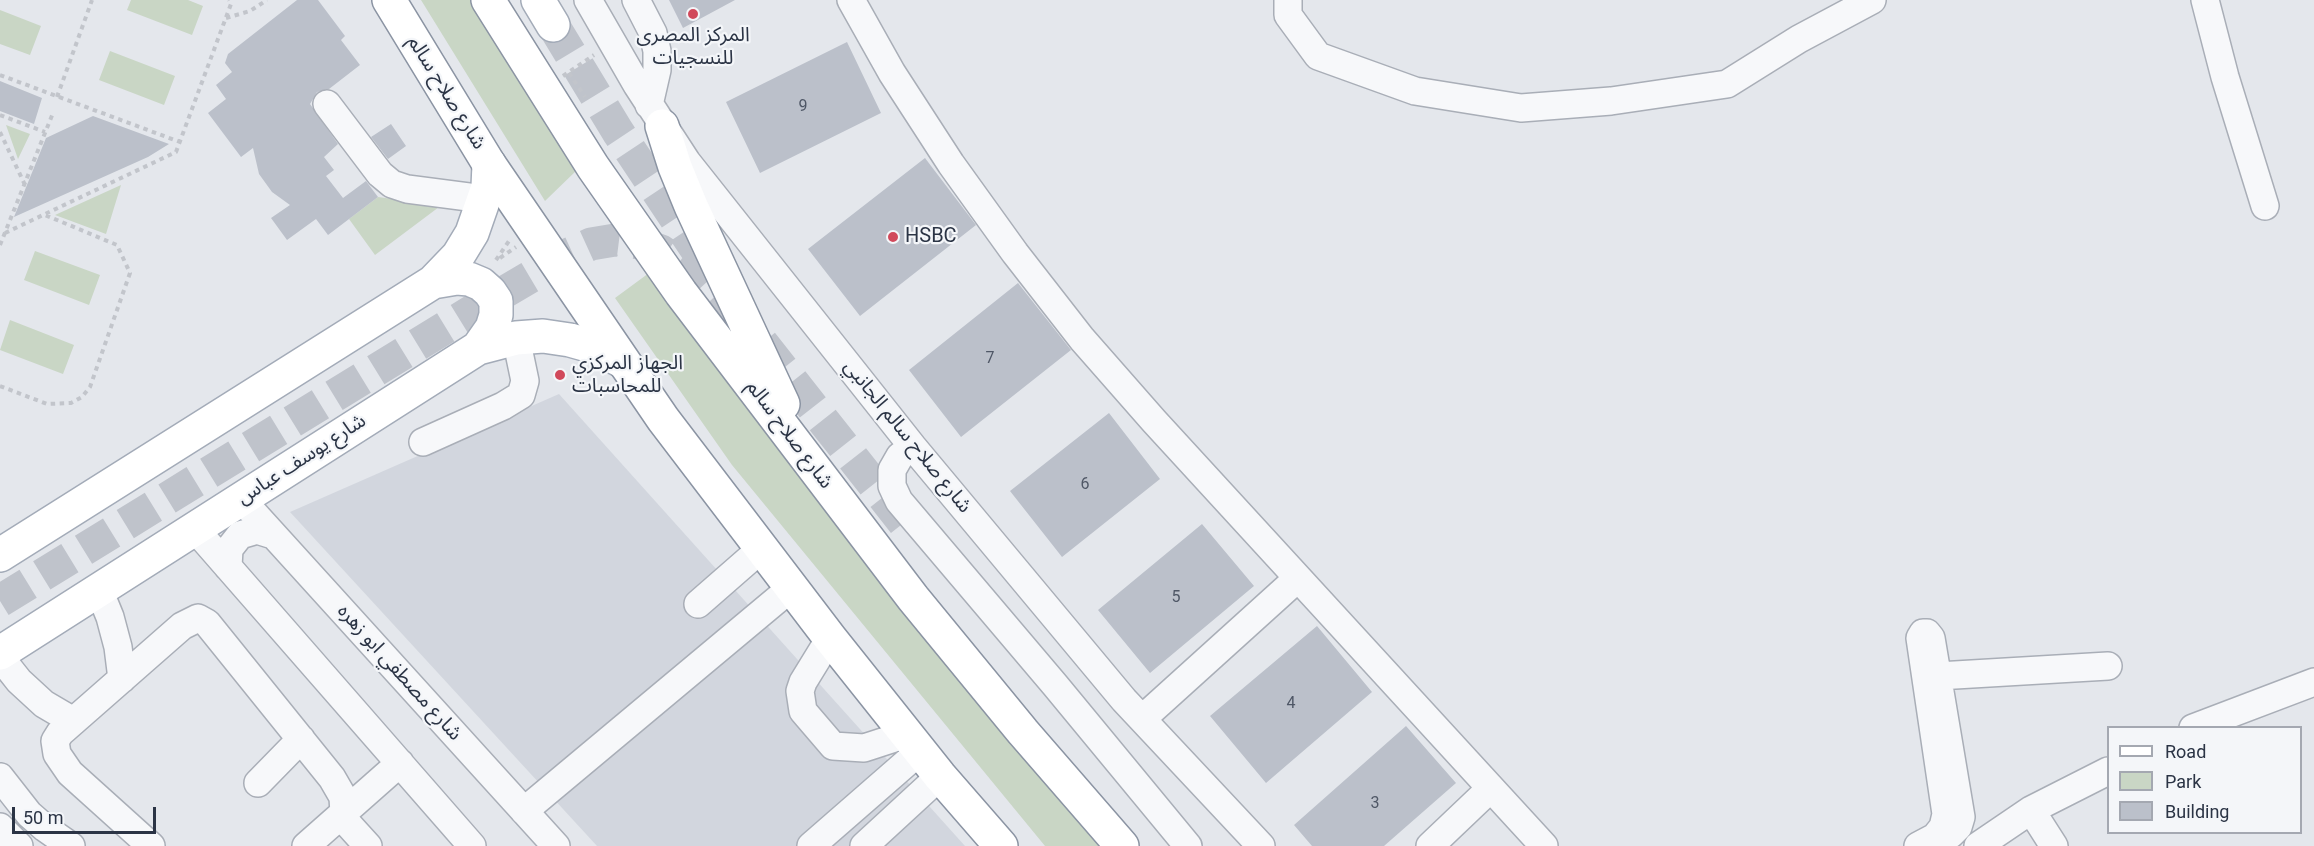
<!DOCTYPE html>
<html>
<head>
<meta charset="utf-8">
<style>
  body { margin:0 }
  #map { position:relative; width:2314px; height:846px; overflow:hidden; background:#e4e7ec; font-family:Roboto,sans-serif }
  canvas { display:block }
  .legend { position:absolute; left:2107px; top:726px; width:195px; height:108px; box-sizing:border-box; background:#f4f6f9; border:2px solid #a4a8b1; margin:0; padding:8px 10px; list-style:none; font-size:18px; color:#2b3445 }
  .legend li { display:flex; align-items:center; gap:12px; height:30px }
  .legend b { width:30px; border:2px solid #a4a8b1 }
  .scale { position:absolute; left:12px; top:807px; width:144px; height:27px; box-sizing:border-box; border:3px solid #2b3445; border-top:0; padding-left:8px; font-size:18px; line-height:21px; white-space:nowrap; color:#2b3445; -webkit-text-stroke:4px #f4f6f9; paint-order:stroke }
</style>
</head>
<body>
<div id="map">
<canvas width="2314" height="846"></canvas>
<ul class="legend">
<li><b style="height:8px;background:#fff"></b>Road</li>
<li><b style="height:16px;background:#c9d6c5"></b>Park</li>
<li><b style="height:16px;background:#bbc0ca"></b>Building</li>
</ul>
<div class="scale">50 m</div>
</div>
<script>
const g = document.querySelector('canvas').getContext('2d');
g.lineJoin = 'round';
function fillPath(path, color) { g.fillStyle = color; g.fill(path, 'evenodd'); }
const toPath = rows => new Path2D(rows.map(r => 'M' + r).join(''));
function stroke(path, color, width, dash) { g.strokeStyle = color; g.lineWidth = width; g.lineCap = dash ? 'butt' : 'round'; g.setLineDash(dash || []); g.stroke(path); }
function drawText(font, color, halo, rows, align = 'center') {
  g.font = font + ' Roboto,"Noto Sans Arabic",sans-serif'; g.lineWidth = 4.5; g.setLineDash([]); g.textBaseline = 'middle'; g.strokeStyle = halo; g.fillStyle = color; for (const [text, x, y, turn = 0] of rows) {
    g.save(); g.translate(x, y); g.rotate((+turn || 0) * Math.PI / 180); g.textAlign = isNaN(turn) ? turn : align; if (halo) g.strokeText(text, 0, 0); g.fillText(text, 0, 0); g.restore();
  }
}
const built = toPath([
  [559,394,965,846,597,846,290,512]
]);
const green = toPath([
  [131,0,188,0,203,6,192,35,127,10],
  [421,0,475,0,578,169,545,201],
  [0,10,41,26,30,55,0,44],
  [110,51,175,76,164,105,99,80],
  [6,125,30,134,18,159],
  [121,185,106,234,55,215],
  [378,197,408,201,439,207,375,255,349,219],
  [35,251,100,275,89,305,24,280],
  [649,273,1112,846,1045,846,732,465,615,298],
  [10,320,74,345,63,374,0,350]
]);
const building = toPath([
  [297,0,318,0,345,36,341,40,360,65,329,89,317,92,310,104,338,144,324,157,334,170,326,176,343,198,366,181,378,197,328,235,316,219,287,240,271,218,290,205,272,192,259,174,253,148,241,157,208,113,226,99,216,85,232,72,225,63,228,54],
  [669,0,735,0,683,28],
  [847,42,881,113,760,173,726,102],
  [0,81,42,98,34,124,0,111],
  [93,116,169,144,148,157,14,217,46,138],
  [391,124,406,146,388,159,371,137],
  [925,158,976,225,860,316,808,249],
  [1018,283,1071,350,961,437,909,370],
  [1109,413,1160,479,1062,557,1010,491],
  [1202,524,1254,586,1150,673,1098,610],
  [1317,626,1372,692,1266,783,1210,716],
  [1406,726,1456,783,1384,846,1312,846,1294,825]
]);
const majorTunnel = toPath([
  [553,25,618,132,714,276],
  [762,343,912,533],
  [0,601,469,313,569,254,591,244,615,240,639,243,661,251,681,265,750,339]
]);
const path = toPath([
  [226,18,250,11,267,0],
  [569,73,585,97],
  [0,75,180,142],
  [563,76,594,55],
  [57,97,92,0],
  [0,115,45,132],
  [0,132,25,185],
  [5,233,176,152,231,4,229,0],
  [0,245,53,113],
  [500,258,516,247],
  [496,260,511,238],
  [0,386,47,404,71,403,82,397,90,387,130,273,117,245,45,215]
]);
const minor = toPath([
  [588,0,637,85,687,162,913,447,1124,700,1261,846],
  [636,0,653,33,657,51,657,70,649,105],
  [851,0,892,73,951,164,1015,253,1082,339,1154,421,1544,846],
  [1288,0,1288,15,1318,56,1415,91,1521,108,1611,101,1727,84,1799,39,1872,0],
  [2205,0,2225,77,2265,206],
  [327,104,380,174,392,184,407,189,484,199],
  [423,442,503,406,521,395,525,381,516,338],
  [913,447,900,456,892,470,892,486,899,501,1055,685,1188,846],
  [241,499,556,846],
  [195,529,472,846],
  [228,567,229,549,240,535,257,530,273,535],
  [99,590,110,617,118,647,122,679],
  [698,604,761,549],
  [830,638,803,682,800,691,803,711,833,746,864,748,907,734],
  [0,657,19,681,44,704,73,721],
  [1938,676,2108,666],
  [1142,719,1298,578],
  [2193,728,2314,682],
  [0,777,29,814,45,828,71,846],
  [258,783,301,739],
  [2031,810,2054,846],
  [524,811,791,588],
  [0,827,19,846],
  [151,846,70,773,57,754,55,741,60,733,182,626,198,618,207,623,332,778,343,797,344,814,348,824,368,846],
  [306,846,400,763],
  [811,846,920,751],
  [864,846,940,776],
  [1430,846,1491,788],
  [1918,846,1935,837,1943,827,1946,814,1920,638,1923,633,1927,633,1931,638,1961,817,1958,827,1951,834,1934,846],
  [1978,846,2031,810,2108,771]
]);
const major = toPath([
  [538,0,553,25],
  [433,282,457,278,469,279,481,284,490,292,496,301,496,315,492,328,478,348],
  [0,555,433,282,458,256,472,233,488,187,489,164],
  [0,653,478,348,516,338,543,336,570,340,595,347,622,361]
]);
const highway = toPath([
  [389,0,489,164,663,419,830,638,940,776,1001,846],
  [488,0,593,167,681,293,913,598,1023,732,1122,846],
  [662,126,675,167,691,206,783,404]
]);
const markers = [
  [693,14,6,"#d1495b"],
  [893,237,6,"#d1495b"],
  [560,375,6,"#d1495b"]
];
const numberNames = [
  ["9",803,107],
  ["7",990,359],
  ["6",1085,485],
  ["5",1176,598],
  ["4",1291,704],
  ["3",1375,804]
];
const poiNames = [
  ["المركز المصرى",693,36,"center"],
  ["للنسجيات",693,59,"center"],
  ["HSBC",905,237],
  ["الجهاز المركزي",572,364],
  ["للمحاسبات",572,387]
];
const streetNames = [
  ["شارع صلاح سالم",446,93,58],
  ["شارع صلاح سالم",789,435,53],
  ["شارع صلاح سالم الجانبي",907,437,51],
  ["شارع يوسف عباس",302,460,-33],
  ["شارع مصطفي ابو زهره",399,673,48]
];
fillPath(built, '#d2d6de');
fillPath(green, '#c9d6c5');
fillPath(building, '#bbc0ca');
stroke(majorTunnel, '#bfc3cb', 33, [33, 16]);
stroke(minor, '#a9aeb7', 30);
stroke(major, '#a3abb8', 36);
stroke(highway, '#8b94a3', 36);
stroke(path, '#c2c5cb', 4, [4.5, 4.5]);
stroke(minor, '#f7f8fa', 27);
stroke(major, '#fff', 33);
stroke(highway, '#fff', 33);
for (const [x, y, r, color] of markers) { const dot = new Path2D(); dot.arc(x, y, r, 0, 2 * Math.PI); g.fillStyle = color; g.fill(dot); stroke(dot, '#f4f6f9', 2); }
drawText('16px', '#4f5766', null, numberNames);
drawText('20px', '#2b3445', '#f4f6f9', poiNames, 'left');
drawText('20px', '#2b3445', '#f4f6f9', streetNames);
</script>
</body>
</html>
